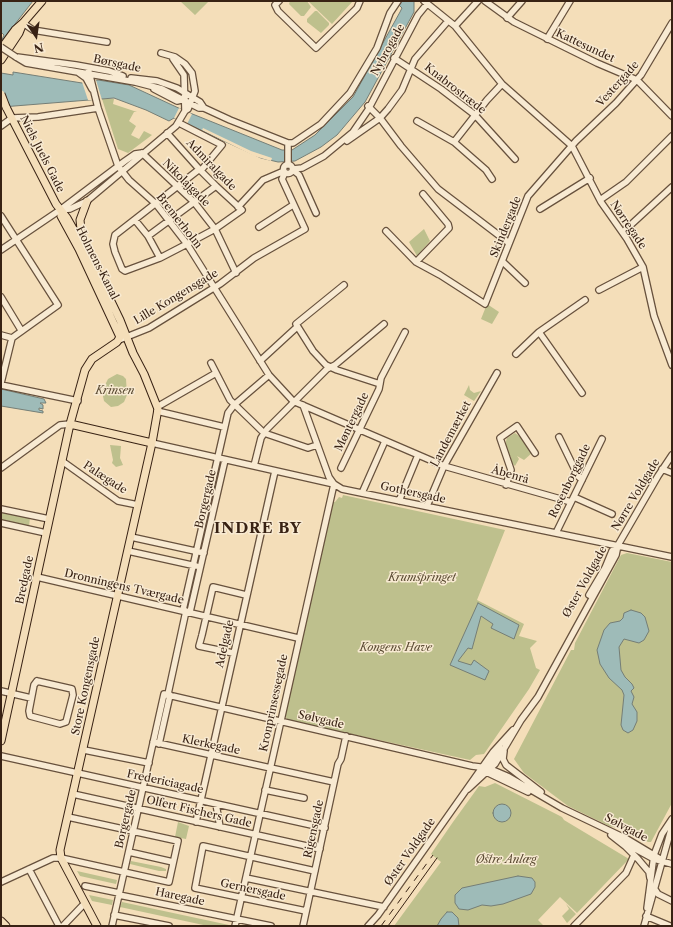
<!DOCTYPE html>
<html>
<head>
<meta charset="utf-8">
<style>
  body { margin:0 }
  #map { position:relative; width:673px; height:927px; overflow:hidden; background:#f4deb9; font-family:"Libre Caslon Text",serif }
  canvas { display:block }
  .frame { position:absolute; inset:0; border:2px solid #382214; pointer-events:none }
  .north { position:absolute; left:16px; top:16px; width:40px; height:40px; -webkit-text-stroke:3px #f8ead2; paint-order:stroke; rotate:167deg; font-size:11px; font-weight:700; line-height:16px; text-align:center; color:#382214 }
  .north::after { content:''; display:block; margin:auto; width:14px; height:18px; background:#382214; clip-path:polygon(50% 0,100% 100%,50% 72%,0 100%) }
</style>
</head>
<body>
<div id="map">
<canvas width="673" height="927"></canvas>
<div class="frame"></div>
<div class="north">N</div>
</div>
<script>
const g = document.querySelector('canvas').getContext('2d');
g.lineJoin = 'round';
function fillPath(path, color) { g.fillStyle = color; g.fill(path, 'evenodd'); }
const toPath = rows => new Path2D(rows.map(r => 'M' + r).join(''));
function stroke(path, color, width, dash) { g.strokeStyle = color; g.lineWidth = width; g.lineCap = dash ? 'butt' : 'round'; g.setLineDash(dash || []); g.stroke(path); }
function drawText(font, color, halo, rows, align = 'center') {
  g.font = font + ' "Libre Caslon Text",serif'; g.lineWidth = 3; g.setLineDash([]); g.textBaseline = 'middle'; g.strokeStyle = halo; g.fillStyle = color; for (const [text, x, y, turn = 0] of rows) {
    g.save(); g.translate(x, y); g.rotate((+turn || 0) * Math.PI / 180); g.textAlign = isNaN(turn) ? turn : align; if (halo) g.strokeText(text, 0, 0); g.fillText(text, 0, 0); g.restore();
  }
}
const green = toPath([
  [180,1,209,1,195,15],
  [290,1,307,1,311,7,304,16,301,16,289,4],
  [308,1,353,1,332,24],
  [315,11,317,11,329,23,329,25,321,33,307,22,307,19],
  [102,99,114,99,113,104,137,112,134,112,129,121,136,126,131,135,139,139,144,131,152,135,128,153,118,149],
  [424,229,430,241,417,256,409,242],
  [487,304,499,312,492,324,481,319],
  [117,374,123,376,126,379,127,395,124,402,118,406,111,407,104,401,102,391,108,379],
  [469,385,470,390,474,393,481,391,474,401,464,395],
  [515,433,524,440,532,453,524,460,517,456,519,459,515,466,511,462,511,457,509,455,505,444,507,438],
  [110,445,121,446,120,458,123,465,116,467,112,463,113,460],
  [343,495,505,530,477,600,524,624,519,636,537,641,530,648,536,668,540,670,529,689,484,754,476,755,470,760,288,720,285,716,331,507,333,502,335,502,339,497,342,498],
  [1,511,30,517,29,527,1,522],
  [627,553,672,562,672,803,651,842,648,842,629,831,609,826,568,806,524,773,514,759,571,650,574,650,575,643,621,555],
  [495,783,562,817,564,820,629,859,577,913,560,897,538,920,544,926,394,926,441,862,431,854,453,822,479,786,485,787],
  [178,822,189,826,186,839,175,837],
  [131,861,161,867,166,869,166,871,159,871,130,864],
  [77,871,117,880,116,884,80,876],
  [89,895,113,900,112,905,92,901],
  [122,902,229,925,229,926,208,926,120,907],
  [566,904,576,914,567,923,562,916,569,909]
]);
const water = toPath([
  [1,1,33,1,1,42,4,35,1,32,1,1],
  [395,1,414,1,414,12,365,102,337,135,321,147,295,161,278,162,261,158,174,118,169,121,146,110,114,98,2,107,1,105,1,73,13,75,13,72,82,83,98,80,129,85,185,111,282,150,292,150,315,135,353,97,400,12,402,8,395,1],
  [1,389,44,399,46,403,40,403,43,405,43,409,39,408,39,410,43,411,43,413,1,406,1,389],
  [478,603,519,625,514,639,491,628,493,624,481,616,472,649,468,648,458,661,471,665,474,660,489,671,485,680,450,665,478,603],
  [631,610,641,613,645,617,649,631,644,640,639,643,624,639,619,647,621,670,625,677,632,684,634,688,631,691,634,697,632,704,637,712,637,721,633,730,628,733,623,730,621,725,624,695,622,690,609,678,600,664,597,650,604,630,610,623,620,621,623,618,624,613,631,610],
  '493 813a9 9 0 1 1 18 0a9 9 0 1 1-18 0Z',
  [518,876,532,878,535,882,535,887,531,894,503,904,491,906,482,905,468,910,459,909,455,903,455,895,462,888,518,876],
  [447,912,452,912,458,918,459,926,437,926,441,919,447,912]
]);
const pier = toPath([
  [96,80,102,100,88,100,82,82],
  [179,108,192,114,187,124,174,118],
  [203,128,251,151,272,158,271,161,254,156,202,130]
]);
const minor = toPath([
  [279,1,275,5,278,11,316,48,357,8,360,1],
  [424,1,455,26,502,84,572,146,601,202,627,239,643,267,654,316,672,365],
  [485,1,514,22,597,63,637,80,672,116],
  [507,18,522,1],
  [23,23,33,30,107,42],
  [455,26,478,1],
  [547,39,570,1],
  [16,57,26,63,135,82,162,89,199,108,204,108,230,120,288,143,293,143,321,124,350,93,377,48,390,13,398,1],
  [17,57,76,65,109,71,123,76],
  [394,58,441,89,475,115,515,159],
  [173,59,184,75,185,111],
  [88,68,98,108,118,166,129,180,156,204,187,244,269,375,293,401,444,466,571,502],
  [79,73,86,78,92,89],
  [131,78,157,81,177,88,200,102,204,108],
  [154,89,177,101,185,99],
  [368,106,380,118,401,146,438,189,509,243],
  [417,121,454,142,486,170,492,179],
  [1,126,12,118,38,117,98,108],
  [167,133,200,170,216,186,242,210,215,229,187,244,160,258,125,271,122,269,115,252,113,244,115,235,197,171,200,170,203,168,222,145,179,123],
  [347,141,380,118,388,109,402,90,415,59,448,21],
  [454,142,487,100,502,84],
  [142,153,194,202,215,229,236,273],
  '283.5 169a4.5 4.5 0 1 1 9 0a4.5 4.5 0 1 1-9 0Z',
  [288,165,288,143],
  [293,169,302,168,324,156,353,132,368,110,418,15,427,4],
  [293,170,299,175,316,213],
  [600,200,626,182,672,136],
  [238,207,263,180,284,171],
  [540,209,590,178],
  [60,210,70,209,87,201,176,126,185,111,188,109,195,91,192,73,185,64,175,57,161,53],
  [1,216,58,305,12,338,1,383],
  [135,220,148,236,160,258],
  [259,227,293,205],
  [386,231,416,262,440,275,485,304,528,196,576,141,616,103,641,75,672,23],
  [623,232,672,187],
  [148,236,216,186],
  [1,250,60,210,125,161,135,154,142,153],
  [416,262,449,228,448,224,423,194],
  [503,262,525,283],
  [344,285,296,324,313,351,326,365,337,370,380,384],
  [599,290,643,267],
  [1,297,21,330],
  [539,332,582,393],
  [1,335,12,338],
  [119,340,149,328,220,284,254,258,305,229,282,179,285,173],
  [516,354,539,332,585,300],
  [260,361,297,327],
  [211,363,230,400,264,433,308,448,317,445],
  [1,385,78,401],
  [303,405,329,477,334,484],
  [157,407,216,373],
  [157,411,224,427],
  [559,437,578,476,582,480],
  [152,443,334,484,342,489,672,557],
  [62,461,118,501,138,505],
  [254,466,261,438,267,429,327,369,335,365,384,324],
  [1,468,60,425,70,424],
  [341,468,379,389,381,378,405,332],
  [662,469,672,473],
  [506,485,511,470,500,438,517,426,535,453],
  [362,493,385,441],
  [574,497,612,514],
  [399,501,418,455],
  [427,506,444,466,497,373],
  [1,509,49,519],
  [1,523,46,533],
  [556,533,602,439],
  [131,537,204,553],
  [128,551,196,566],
  [37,577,298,638],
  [589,595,605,568,612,551,618,545,658,476,672,455],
  [183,610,228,413,234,405,269,375],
  [190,612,225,460],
  [233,653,199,646,202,635,213,587,246,595],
  [37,681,72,689,73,695,66,722,60,724,30,716,29,711,34,685,37,681],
  [1,691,31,698],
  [168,694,186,611],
  [153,742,334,782],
  [159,744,170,695],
  [84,750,149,763],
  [504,751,503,759,506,765,541,792],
  [1,756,325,828],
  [488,768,500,748],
  [484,771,528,792],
  [468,789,495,764,521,720,538,697,616,555,618,545],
  [265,790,304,798],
  [73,794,320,849],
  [216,804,220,827],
  [196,822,275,471],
  [611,835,625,846,638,859,649,872,650,878],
  [619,840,654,859,672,864],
  [129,852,173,862],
  [29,869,59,926],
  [246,878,384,907],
  [1,882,53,858,61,858,169,882,178,841,68,817],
  [85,886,119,893],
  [654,888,658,894,672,901],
  [119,895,271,926],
  [647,908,654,855,662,834,672,819],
  [306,911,195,888,203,846,315,871],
  [114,915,169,926],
  [646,916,670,926],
  [63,926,85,903],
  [112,926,164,694,472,766,488,768,509,777,562,808,627,839,662,860],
  [235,926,334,484],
  [303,926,338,764,341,759,346,736],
  [368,926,378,915,493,752,513,730],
  [574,926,626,873,634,855],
  [644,926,672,826]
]);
const major = toPath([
  [1,49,15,30,23,23,42,1],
  [1,60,19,33,23,23],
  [6,107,56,204,67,218,93,264,120,320,133,353,144,374,158,409,152,443,60,850,61,858,97,926],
  [82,239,80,220,87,201],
  [70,424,152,443],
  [1,741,70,424,85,370,92,359,117,342,120,337,79,249,61,216],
  [1,921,6,926]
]);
const tram = toPath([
  [388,926,437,858]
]);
const rail = toPath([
  [381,926,433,855]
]);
const minorBridge = toPath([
  [1,47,16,57]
]);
const majorBridge = toPath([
  [1,94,6,107]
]);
const streetNames = [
  ["Kattesundet",585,46,25],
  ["Nybrogade",388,50,-61],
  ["Børsgade",117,64,12],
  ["Vestergade",618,84,-48],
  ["Knabrostræde",455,89,38],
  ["Niels Juels Gade",42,154,63],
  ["Admiralgade",211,165,46],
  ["Nikolajgade",186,183,45],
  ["Bremerholm",179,221,52],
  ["Nørregade",628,225,56],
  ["Skindergade",506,227,-68],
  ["Holmens Kanal",97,263,63],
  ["Lille Kongensgade",176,297,-31],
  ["Møntergade",352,422,-64],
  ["Landemærket",451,434,-62],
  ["Åbenrå",510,475,16],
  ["Palægade",105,478,33],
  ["Rosenborggade",570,481,-64],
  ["Gothersgade",413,493,12],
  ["Nørre Voldgade",636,495,-59],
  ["Borgergade",206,499,-77],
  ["Bredgade",25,580,-78],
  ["Øster Voldgade",585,582,-61],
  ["Dronningens Tværgade",124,587,13],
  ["Adelgade",225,644,-77],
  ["Store Kongensgade",86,686,-78],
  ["Kronprinsessegade",274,703,-78],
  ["Sølvgade",321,720,13],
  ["Klerkegade",211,745,12],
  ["Fredericiagade",165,782,12],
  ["Olfert Fischers Gade",199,812,13],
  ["Borgergade",126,819,-77],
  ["Sølvgade",626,828,28],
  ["Rigensgade",314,829,-78],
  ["Øster Voldgade",410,852,-55],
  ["Gernersgade",253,890,12],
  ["Haregade",180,897,12]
];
const parkNames = [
  ["Krinsen",115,391],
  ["Krumspringet",422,578],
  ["Kongens Have",396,648],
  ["Østre Anlæg",506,860]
];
const districtNames = [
  ["INDRE BY",258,529]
];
fillPath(green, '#bec08d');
fillPath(water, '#9ebbb8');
stroke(water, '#757e76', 1);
fillPath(pier, '#f4deb9');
stroke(minor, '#67513d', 8);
stroke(major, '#382214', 9);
stroke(minor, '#f8ead2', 5.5);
stroke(major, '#f4deb9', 7);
stroke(tram, '#382214', 1);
stroke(rail, '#382214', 1, [7, 7]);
stroke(minorBridge, '#67513d', 8, []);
stroke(majorBridge, '#382214', 9, []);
stroke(minorBridge, '#f8ead2', 5.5);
stroke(majorBridge, '#f4deb9', 7);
drawText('11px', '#382214', '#f8ead2', streetNames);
drawText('italic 11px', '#5a4a32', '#f8ead2', parkNames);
g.letterSpacing = '1px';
drawText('bold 15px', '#382214', '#f8ead2', districtNames);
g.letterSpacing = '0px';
</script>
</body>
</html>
